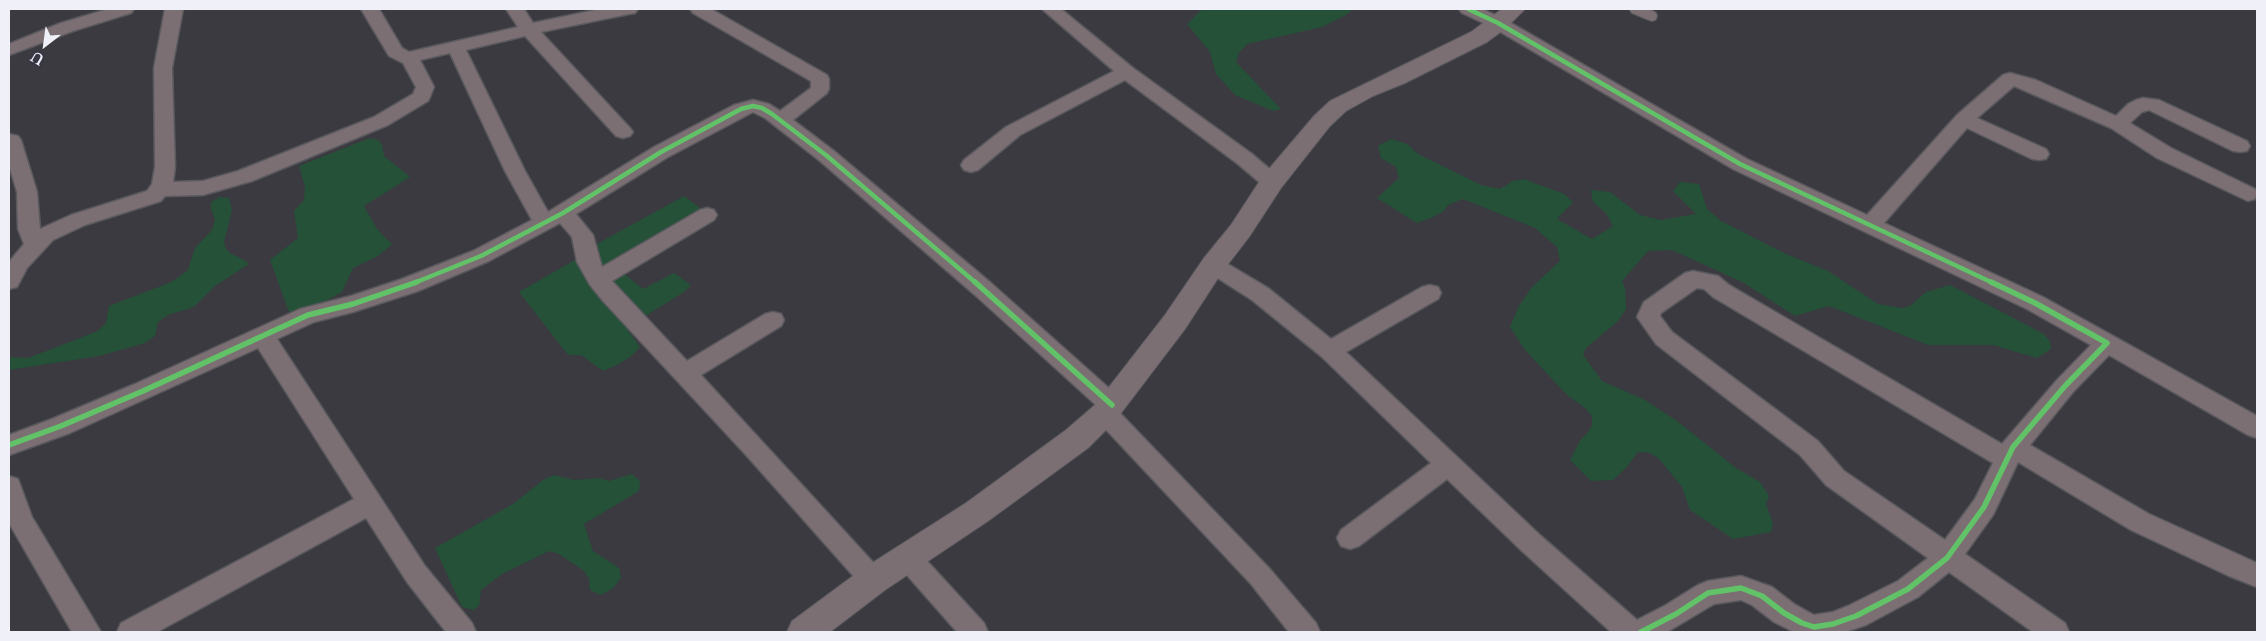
<!DOCTYPE html>
<html>
<head>
<meta charset="utf-8">
<style>
  body { margin:0 }
  #map { position:relative; width:2266px; height:641px; overflow:hidden; background:#3a3a40; font-family:"Libre Baskerville",serif }
  canvas { display:block }
  .frame { position:absolute; inset:0; border:10px solid #f0f0f9; pointer-events:none }
  .north { position:absolute; left:20px; top:20px; width:50px; height:50px; -webkit-text-stroke:4px #363644; paint-order:stroke; rotate:210deg; font-size:14px; font-weight:700; line-height:20px; text-align:center; color:#f0f0f9 }
  .north::after { content:''; display:block; margin:auto; width:18px; height:22px; background:#f0f0f9; clip-path:polygon(50% 0,100% 100%,50% 72%,0 100%) }
</style>
</head>
<body>
<div id="map">
<canvas width="2266" height="641"></canvas>
<div class="frame"></div>
<div class="north">U</div>
</div>
<script>
const g = document.querySelector('canvas').getContext('2d');
g.lineJoin = 'round';
function fillPath(path, color) { g.fillStyle = color; g.fill(path, 'evenodd'); }
const toPath = rows => new Path2D(rows.map(r => 'M' + r).join(''));
function stroke(path, color, width, dash) { g.strokeStyle = color; g.lineWidth = width; g.lineCap = dash ? 'butt' : 'round'; g.setLineDash(dash || []); g.stroke(path); }
const green = toPath([
  [1202,9,1353,9,1346,15,1322,27,1247,44,1239,53,1236,62,1281,109,1273,111,1235,95,1216,74,1210,52,1187,24],
  [370,138,378,140,382,145,384,156,410,177,364,206,377,229,392,244,378,256,353,268,342,292,322,303,289,312,270,260,298,238,294,211,304,200,305,187,299,166],
  [1391,139,1407,144,1418,154,1481,185,1500,189,1513,181,1524,179,1564,194,1573,202,1557,219,1592,239,1613,226,1606,213,1593,202,1591,190,1610,192,1640,215,1661,220,1696,214,1673,191,1680,182,1699,184,1707,209,1721,221,1786,254,1828,271,1878,304,1902,308,1910,306,1926,292,1950,285,2044,334,2050,342,2051,349,2037,358,1993,345,1928,345,1829,306,1795,316,1744,283,1681,254,1672,250,1648,251,1622,281,1625,288,1626,309,1618,321,1586,348,1583,355,1602,381,1645,400,1677,421,1736,468,1760,482,1769,496,1766,504,1773,524,1771,532,1733,539,1690,510,1682,487,1660,460,1650,453,1638,452,1627,467,1613,480,1591,481,1570,460,1581,439,1588,432,1592,425,1592,416,1585,408,1567,395,1525,350,1510,327,1519,306,1532,287,1560,261,1557,247,1535,228,1463,199,1448,205,1444,211,1431,218,1417,223,1377,198,1399,178,1396,167,1381,158,1378,146],
  [684,196,712,217,622,272,643,289,674,273,691,285,684,292,626,328,640,347,630,357,615,366,603,371,581,355,568,355,519,292,575,260,595,245],
  [220,197,229,198,232,210,224,242,226,249,230,253,244,260,249,264,215,286,194,307,168,315,158,322,155,336,145,343,99,356,9,370,9,357,28,358,98,331,106,323,109,306,169,283,179,277,188,270,195,248,212,230,215,219,211,209,211,202],
  [632,474,640,481,639,491,584,524,593,551,619,568,621,578,613,588,601,595,590,590,589,579,584,571,559,554,549,551,502,574,481,590,479,606,473,610,462,607,435,548,513,504,543,480,554,475,574,480,599,478,609,481]
]);
const service = toPath([
  [1635,9,1652,16]
]);
const minor = toPath([
  [108,9,134,9,131,13,73,31,9,55,9,44,61,23,108,9],
  [165,9,183,9,172,68,175,167,173,182,203,181,238,171,374,117,413,94,416,87,403,63,389,56,361,9,379,9,402,48,409,52,518,27,506,9,524,9,533,23,600,9,638,9,635,13,629,14,541,32,630,128,633,132,630,136,623,138,616,136,525,36,466,50,525,171,548,212,654,147,734,105,753,100,769,104,780,111,811,88,811,81,693,13,690,9,711,9,827,75,829,79,829,89,827,93,793,120,834,151,991,283,1120,398,1124,405,1119,412,1269,568,1316,623,1320,632,1289,632,1251,584,1097,420,1093,413,1097,406,975,295,820,161,765,118,753,112,668,157,576,214,593,235,602,267,700,210,707,208,714,210,717,215,714,220,612,281,687,361,765,314,773,312,781,314,784,320,781,326,701,375,882,572,886,580,882,588,873,592,864,588,746,455,603,301,590,285,577,262,572,237,560,223,489,261,418,291,353,312,314,322,277,339,425,566,472,623,476,632,446,632,407,582,366,518,157,632,117,632,121,623,354,499,258,348,70,433,9,455,9,435,52,419,135,384,300,309,351,296,402,279,473,251,532,220,505,171,450,53,420,60,434,87,430,97,428,101,388,125,252,181,203,195,165,196,161,201,85,225,53,240,27,268,17,287,9,289,9,262,24,244,18,229,17,192,9,165,9,134,18,136,21,140,37,192,40,229,71,215,147,191,152,184,155,167,154,68,165,9],
  [1042,9,1061,9,1133,68,1252,154,1279,177,1282,182,1279,187,1272,189,1265,187,1238,164,1125,80,1020,135,978,170,971,172,964,170,961,165,964,160,1006,127,1114,71,1042,9],
  [1459,9,1482,9,1504,19,1747,159,1867,215,1957,115,2003,75,2010,73,2036,80,2116,116,2128,104,2136,100,2143,98,2159,100,2247,141,2250,146,2247,151,2240,152,2233,151,2149,110,2142,112,2130,123,2171,148,2255,189,2257,192,2255,199,2248,201,2157,158,2111,128,2014,86,1977,118,2046,149,2049,154,2046,159,2039,160,2032,159,1967,128,1884,223,2043,297,2257,416,2257,438,2248,435,2109,355,2073,392,2030,445,2149,514,2257,563,2257,587,2229,576,2131,530,2018,462,1993,515,1965,554,2065,623,2069,632,2033,632,1949,572,1918,597,1866,625,1845,632,1794,632,1774,622,1752,605,1741,600,1714,604,1667,632,1611,632,1523,552,1447,479,1359,546,1350,549,1341,546,1337,538,1341,530,1431,463,1322,357,1252,300,1205,270,1202,265,1205,260,1213,257,1221,260,1268,288,1331,339,1422,287,1430,285,1438,287,1441,293,1438,299,1346,352,1541,536,1637,620,1666,605,1698,585,1708,581,1741,576,1772,587,1794,604,1810,613,1814,615,1833,612,1848,606,1898,581,1928,558,1826,485,1800,455,1656,344,1637,317,1644,302,1685,273,1693,271,1718,276,1729,285,2002,444,2057,380,2091,345,2027,309,1733,169,1492,27,1462,13,1459,9],
  [1697,288,1704,289,1713,297,1993,463,1975,499,1945,540,1844,471,1818,441,1672,332,1660,316,1661,313,1697,288],
  [9,476,18,479,32,517,101,632,72,632,9,523,9,476],
  [908,547,917,550,984,623,988,632,957,632,899,566,895,558,899,550,908,547]
]);
const tertiary = toPath([
  [1502,9,1525,9,1506,28,1487,42,1405,83,1373,96,1346,111,1330,126,1281,188,1249,237,1222,272,1185,329,1115,421,1088,448,988,521,885,590,830,632,787,632,792,621,861,570,966,503,1066,430,1095,405,1165,315,1204,258,1231,225,1263,176,1314,116,1330,101,1471,32,1502,9]
]);
const cyclewayFar1 = toPath([
  [1468,9,1498,23,1740,164,1993,283],
  [414,283,481,256,563,213,661,152,741,109,753,106,762,108,772,114,827,156,976,283]
]);
const cycleway = toPath([
  [975,282,1112,405],
  [9,445,61,426,143,391,308,315,353,304,417,282],
  [1641,632,1676,614,1708,593,1741,588,1762,596,1784,613,1802,623,1814,627,1833,624,1856,616,1908,589,1947,558,1984,507,2013,447,2065,386,2107,343,2035,303,1991,282]
]);
fillPath(green, '#255139');
stroke(service, '#58585d', 12);
stroke(minor, '#58585d', 3);
stroke(tertiary, '#58585d', 2);
stroke(service, '#7b6f73', 10);
fillPath(minor, '#7b6f73');
fillPath(tertiary, '#7b6f73');
stroke(cyclewayFar1, '#61c268', 4.5);
stroke(cycleway, '#61c268', 5.5);
</script>
</body>
</html>
